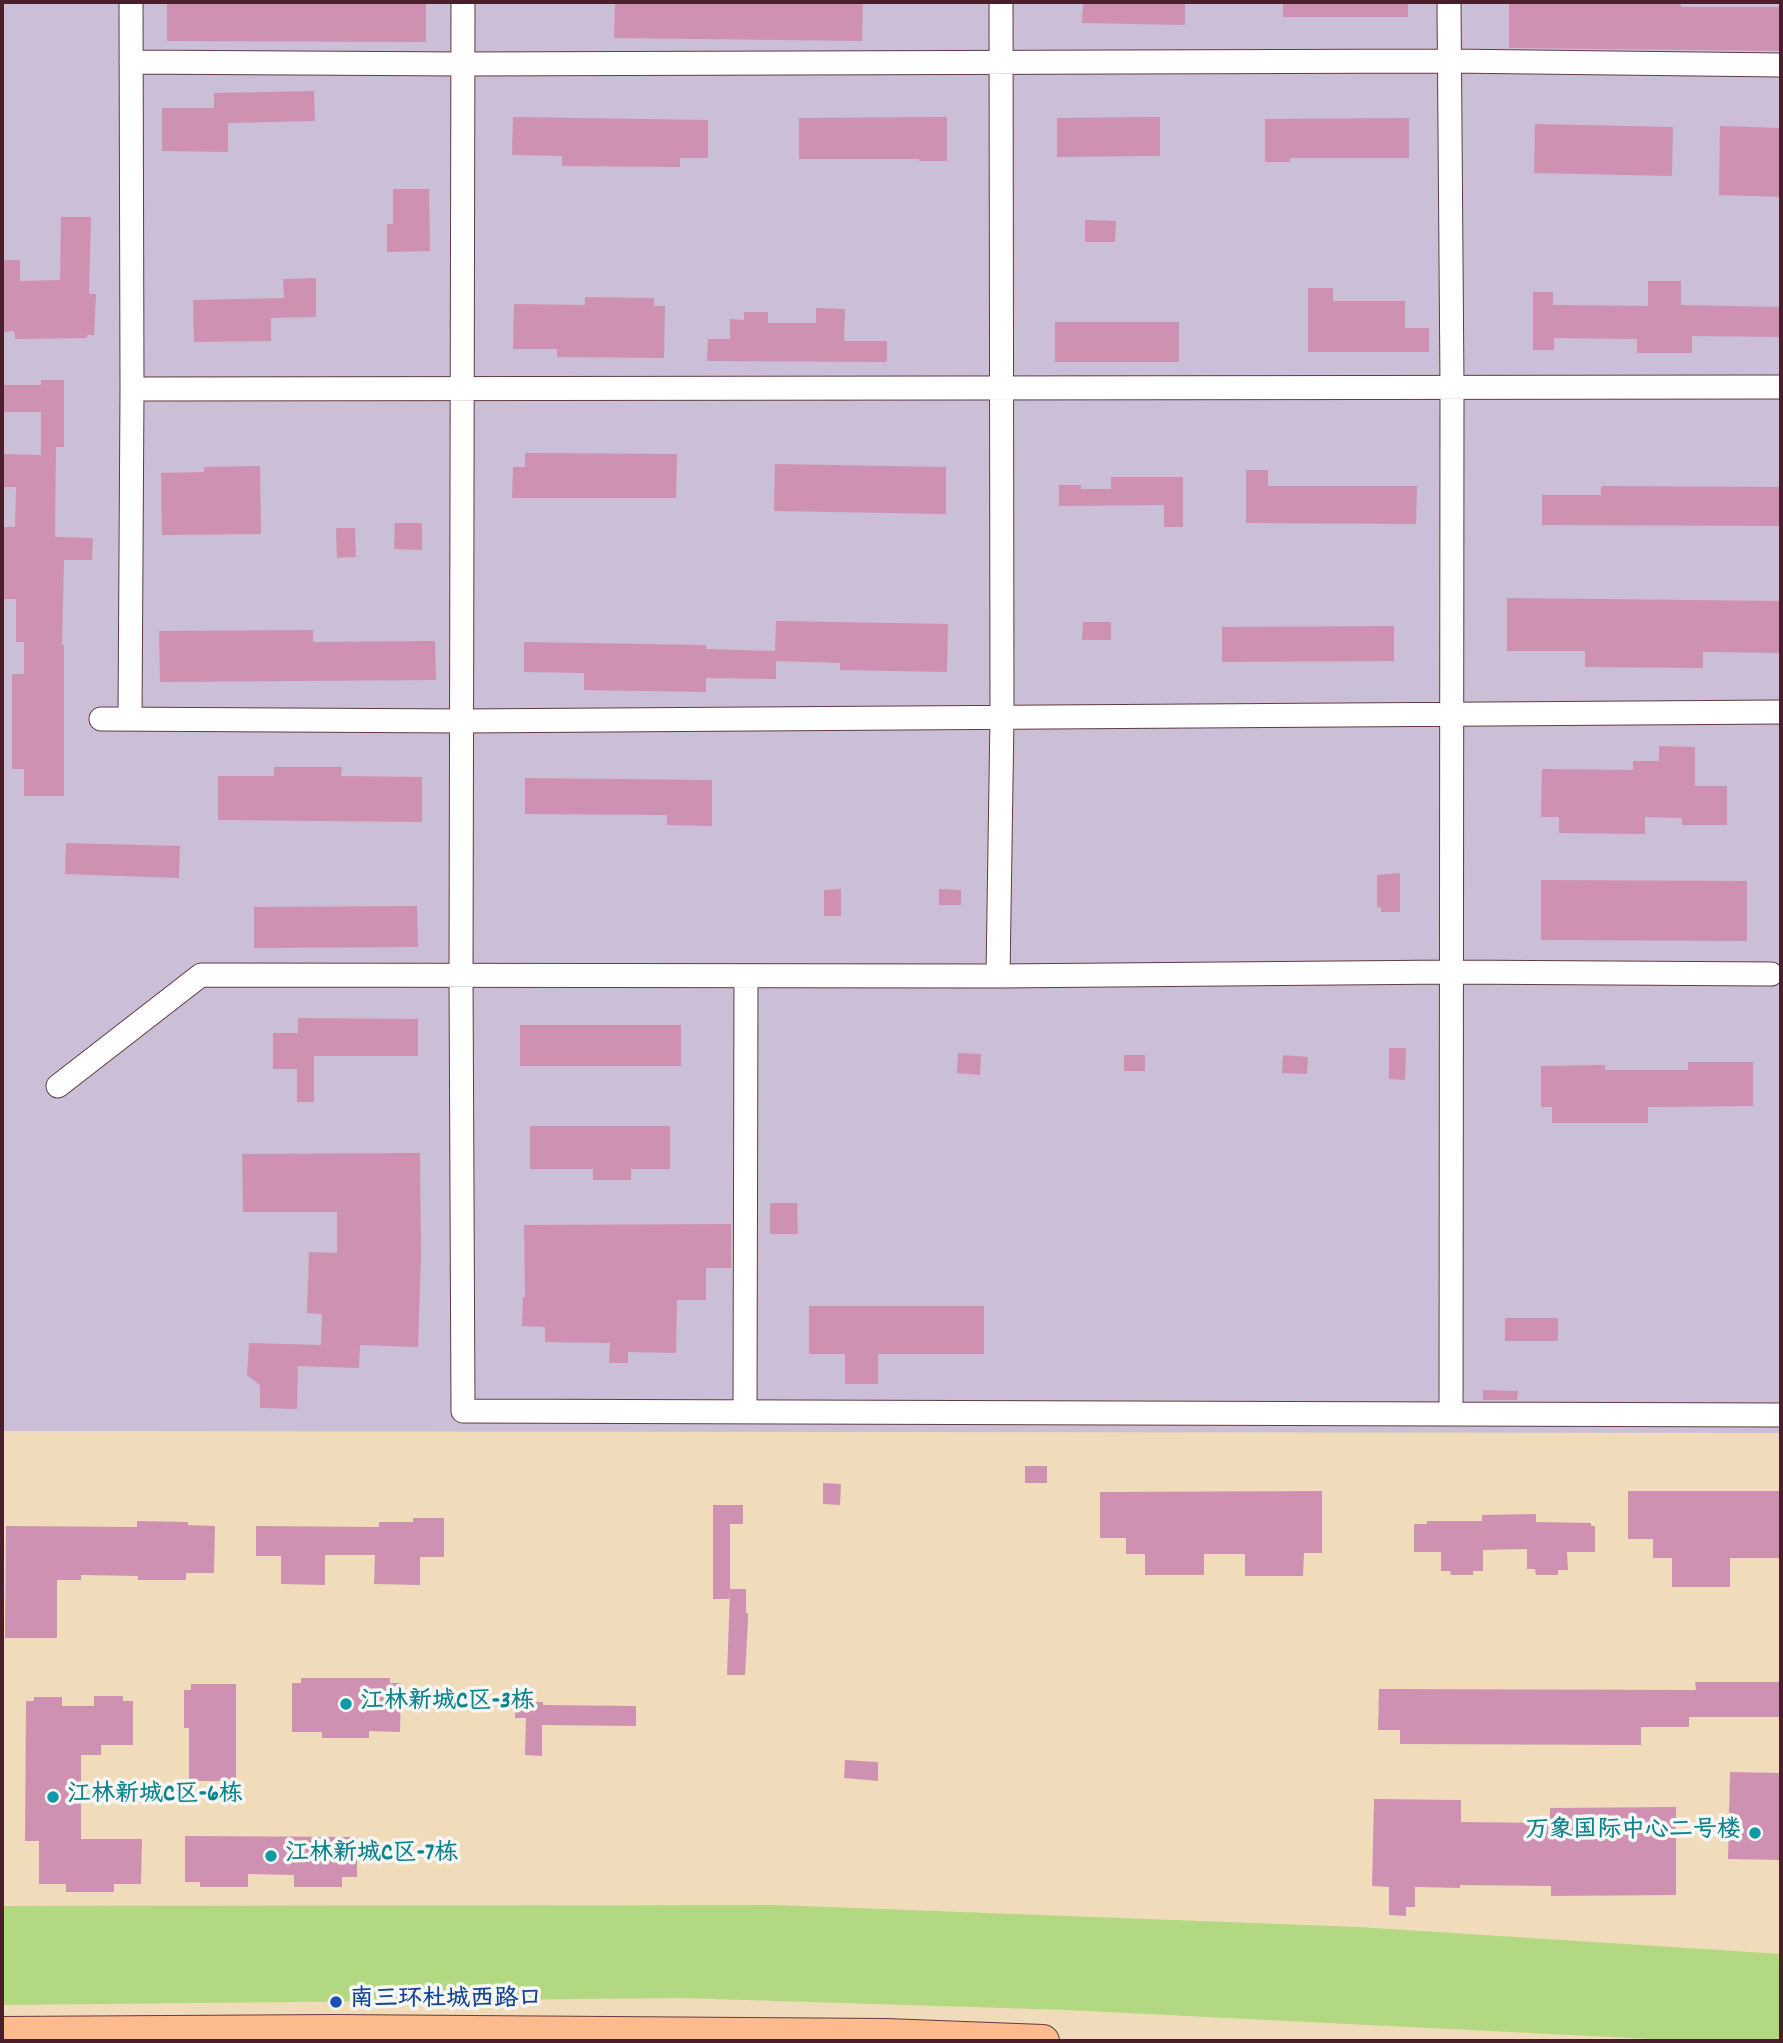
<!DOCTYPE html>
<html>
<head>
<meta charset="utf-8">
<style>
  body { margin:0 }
  #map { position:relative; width:1783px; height:2043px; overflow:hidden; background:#f0dcbb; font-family:Dekko,sans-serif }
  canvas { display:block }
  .frame { position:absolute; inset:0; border:4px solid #4a1f2b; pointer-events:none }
</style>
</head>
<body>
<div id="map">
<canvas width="1783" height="2043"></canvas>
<div class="frame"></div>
</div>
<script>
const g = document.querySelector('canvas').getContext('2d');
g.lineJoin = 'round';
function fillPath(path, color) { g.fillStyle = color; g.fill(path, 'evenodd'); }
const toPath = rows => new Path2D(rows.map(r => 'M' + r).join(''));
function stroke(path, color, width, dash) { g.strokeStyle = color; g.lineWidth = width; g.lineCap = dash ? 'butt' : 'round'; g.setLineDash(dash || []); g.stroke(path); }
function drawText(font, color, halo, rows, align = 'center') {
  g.font = font + ' Dekko,"LXGW WenKai TC",sans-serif'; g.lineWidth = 7; g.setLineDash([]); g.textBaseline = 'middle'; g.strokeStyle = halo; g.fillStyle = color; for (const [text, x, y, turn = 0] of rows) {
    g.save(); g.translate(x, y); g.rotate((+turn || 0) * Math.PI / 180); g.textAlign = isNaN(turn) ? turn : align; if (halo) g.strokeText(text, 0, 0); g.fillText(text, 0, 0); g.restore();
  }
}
const industrial = toPath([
  [2,2,1781,2,1781,1433,2,1431]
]);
const green = toPath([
  [775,1905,1359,1927,1781,1954,1781,2041,1691,2041,1067,2010,681,1998,2,2005,2,1906]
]);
const building = toPath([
  [167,2,426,2,426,42,167,41],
  [615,2,863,2,862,41,614,38],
  [1083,2,1185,2,1185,25,1082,23],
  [1283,2,1408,2,1408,17,1283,17],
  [1509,2,1681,2,1681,7,1781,7,1781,51,1509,48],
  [314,91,315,121,228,123,228,152,162,151,162,108,214,108,214,93],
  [513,117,708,120,708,158,680,158,680,167,562,166,562,156,512,155],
  [947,117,947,161,919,161,919,159,799,159,799,118],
  [1160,117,1160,156,1057,157,1057,118],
  [1409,118,1409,158,1290,158,1290,162,1265,162,1265,119],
  [1535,124,1673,127,1672,176,1534,173],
  [1720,126,1781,128,1781,197,1719,195],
  [393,189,429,189,430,251,387,252,387,224,393,224],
  [61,217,91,217,89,294,96,294,94,335,87,335,87,338,15,339,14,331,2,332,2,260,20,260,20,281,60,280],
  [1085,220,1116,221,1115,242,1085,242],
  [316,278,316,317,271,318,271,341,194,342,193,300,284,298,283,279],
  [1648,281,1681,281,1681,305,1781,307,1781,337,1692,336,1692,353,1637,353,1637,339,1554,338,1554,350,1533,350,1533,292,1553,292,1553,305,1648,306],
  [1308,288,1333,288,1333,301,1405,301,1405,328,1429,328,1429,352,1308,352],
  [585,297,654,298,654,306,665,306,664,358,557,357,557,349,513,349,514,304,585,305],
  [816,308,845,309,844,341,887,341,887,362,707,361,708,339,730,339,730,319,744,320,744,312,768,312,768,323,816,323],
  [1055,322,1179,322,1179,362,1055,362],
  [41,380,64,380,64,447,56,447,55,537,93,538,92,560,64,560,62,645,64,645,64,796,24,796,24,769,12,769,12,674,24,674,24,642,16,642,16,599,2,599,2,527,15,527,16,487,2,487,2,454,41,455,41,412,2,412,2,385,41,385],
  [525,453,677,454,676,498,512,498,513,467,525,467],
  [775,464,946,467,946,514,774,511],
  [260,466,261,534,162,535,161,473,204,472,204,467],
  [1246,470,1268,470,1268,486,1417,486,1416,524,1246,523],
  [1111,477,1183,477,1183,527,1164,527,1164,505,1059,506,1059,485,1081,485,1081,489,1111,489],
  [1601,486,1781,487,1781,526,1542,525,1542,495,1601,495],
  [395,523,422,523,422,550,394,549],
  [336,528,355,528,356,557,337,558],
  [1507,598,1781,601,1781,653,1703,652,1703,668,1585,667,1585,651,1507,651],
  [776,621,948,624,947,672,840,670,840,663,776,661,776,679,706,678,706,692,584,690,584,673,524,672,524,642,706,645,706,649,775,651],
  [1083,622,1111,622,1111,640,1082,640],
  [1394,626,1394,661,1222,662,1222,627],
  [313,630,313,642,435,641,436,680,160,682,159,631],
  [1659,746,1695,747,1695,786,1727,786,1727,825,1682,825,1682,818,1645,817,1645,834,1559,833,1559,817,1541,817,1542,769,1633,770,1633,761,1659,761],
  [274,767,342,767,341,776,422,777,422,822,218,820,218,776,274,776],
  [525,778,712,780,712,826,667,825,667,815,525,814],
  [66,843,180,846,179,878,65,874],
  [1400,873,1400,912,1381,912,1381,907,1377,908,1377,875],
  [1541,880,1747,881,1747,941,1541,940],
  [841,889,841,916,824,916,824,890],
  [939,889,961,890,961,905,939,905],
  [417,906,418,947,254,948,254,907],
  [298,1018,418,1019,418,1056,314,1056,314,1102,297,1102,297,1069,273,1069,273,1033,298,1033],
  [520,1025,681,1025,681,1066,520,1066],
  [1389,1048,1406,1048,1405,1080,1389,1079],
  [958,1053,981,1054,980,1075,957,1073],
  [1124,1055,1145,1055,1145,1071,1124,1071],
  [1283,1055,1308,1057,1307,1074,1282,1073],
  [1688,1062,1753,1062,1753,1106,1648,1107,1648,1123,1552,1123,1552,1107,1541,1107,1541,1066,1605,1065,1605,1070,1688,1070],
  [530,1126,670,1126,670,1169,631,1169,631,1180,593,1180,593,1169,530,1169],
  [420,1153,421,1257,418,1347,360,1345,359,1368,298,1366,297,1409,260,1408,260,1385,247,1375,249,1343,321,1345,322,1314,307,1313,309,1252,337,1253,337,1212,243,1212,242,1154],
  [770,1203,797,1203,798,1234,770,1234],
  [731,1224,731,1268,706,1268,706,1300,677,1300,676,1353,628,1352,628,1363,609,1363,610,1343,545,1342,545,1327,522,1326,523,1297,525,1297,524,1225],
  [809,1306,984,1306,984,1354,878,1354,878,1384,845,1384,845,1354,809,1354],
  [1505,1318,1558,1318,1558,1341,1505,1341],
  [1483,1390,1518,1391,1517,1400,1483,1400],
  [1025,1466,1047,1466,1047,1483,1025,1483],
  [823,1483,841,1484,840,1505,823,1504],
  [1322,1491,1322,1553,1304,1553,1303,1576,1245,1576,1245,1554,1204,1554,1204,1575,1145,1575,1145,1554,1126,1554,1126,1538,1100,1538,1100,1492],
  [1628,1491,1781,1491,1781,1558,1730,1558,1730,1587,1672,1587,1672,1558,1653,1558,1653,1539,1628,1539],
  [713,1505,743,1505,743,1524,730,1524,730,1599,713,1599],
  [1536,1514,1536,1522,1591,1523,1591,1526,1595,1526,1595,1552,1567,1552,1568,1570,1558,1570,1558,1575,1536,1575,1535,1569,1527,1569,1527,1549,1483,1550,1483,1571,1473,1571,1473,1575,1451,1575,1450,1571,1441,1571,1441,1552,1414,1552,1414,1524,1427,1524,1427,1521,1482,1521,1482,1515],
  [413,1518,444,1518,444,1557,420,1557,420,1585,374,1584,375,1555,325,1555,325,1585,281,1584,281,1556,256,1556,256,1526,379,1527,379,1522,413,1522],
  [137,1521,188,1522,188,1525,215,1526,214,1573,186,1573,186,1580,138,1580,138,1576,81,1575,81,1580,57,1580,57,1638,5,1638,6,1526,137,1527],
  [730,1589,746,1589,746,1613,748,1613,748,1621,745,1675,727,1675],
  [301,1678,390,1678,390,1683,401,1683,400,1732,369,1731,369,1738,322,1738,322,1732,292,1732,292,1683,301,1683],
  [1695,1682,1781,1682,1781,1717,1689,1717,1689,1727,1641,1727,1641,1745,1400,1744,1400,1730,1378,1730,1379,1689,1696,1690],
  [191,1684,236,1684,236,1781,189,1781,189,1728,184,1728,184,1690,191,1690],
  [94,1696,123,1696,123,1701,133,1701,133,1745,101,1745,101,1755,81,1755,81,1839,142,1839,141,1884,114,1884,114,1892,66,1892,66,1884,39,1884,39,1841,25,1841,26,1701,34,1701,34,1697,62,1697,62,1706,94,1706],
  [515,1702,543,1702,543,1705,636,1706,636,1726,542,1725,542,1756,525,1755,526,1718,515,1718],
  [845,1760,878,1762,878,1781,844,1778],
  [1730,1772,1781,1773,1781,1860,1728,1859],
  [1374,1799,1461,1800,1461,1822,1550,1823,1550,1808,1676,1807,1676,1895,1551,1896,1551,1886,1460,1885,1460,1888,1415,1887,1415,1907,1406,1907,1406,1916,1389,1915,1389,1887,1372,1886],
  [185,1836,357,1837,357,1877,342,1877,342,1887,294,1887,294,1875,248,1874,248,1887,200,1887,200,1882,185,1882]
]);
const minor = toPath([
  [463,2,461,976,463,1411,1781,1415],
  [1449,2,1452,387,1451,1414],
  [131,62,463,64,1449,61,1781,65],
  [132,389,1781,387],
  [101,719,462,721,1781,712],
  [130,719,132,389,131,2],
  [998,976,1002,717,1001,2],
  [58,1086,201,975,998,976,1451,972,1771,974],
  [745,1412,746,976]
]);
const highway = toPath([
  [2,2033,334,2031,886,2035,1043,2041]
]);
const markers = [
  [346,1704,7,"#0f9aa8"],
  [53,1797,7,"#0f9aa8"],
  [1755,1833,7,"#0f9aa8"],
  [271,1856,7,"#0f9aa8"],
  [336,2002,7,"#1a4fb4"]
];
const cultureNames = [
  ["江林新城C区-3栋",360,1704],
  ["江林新城C区-6栋",67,1797],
  ["万象国际中心二号楼",1741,1833,"right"],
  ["江林新城C区-7栋",285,1856]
];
const transitNames = [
  ["南三环杜城西路口",350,2002]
];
fillPath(industrial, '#cabfd6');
fillPath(green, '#b2d882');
fillPath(building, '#cf91b2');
stroke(minor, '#633b41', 25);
stroke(highway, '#633b41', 34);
stroke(minor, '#fff', 23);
stroke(highway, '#fcba8d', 32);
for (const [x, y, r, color] of markers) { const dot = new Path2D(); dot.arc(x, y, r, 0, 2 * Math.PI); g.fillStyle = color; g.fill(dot); stroke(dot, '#f6f6f2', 2.5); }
drawText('bold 24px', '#0d838f', '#f6f6f2', cultureNames, 'left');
drawText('bold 24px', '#164399', '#f6f6f2', transitNames, 'left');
</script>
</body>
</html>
